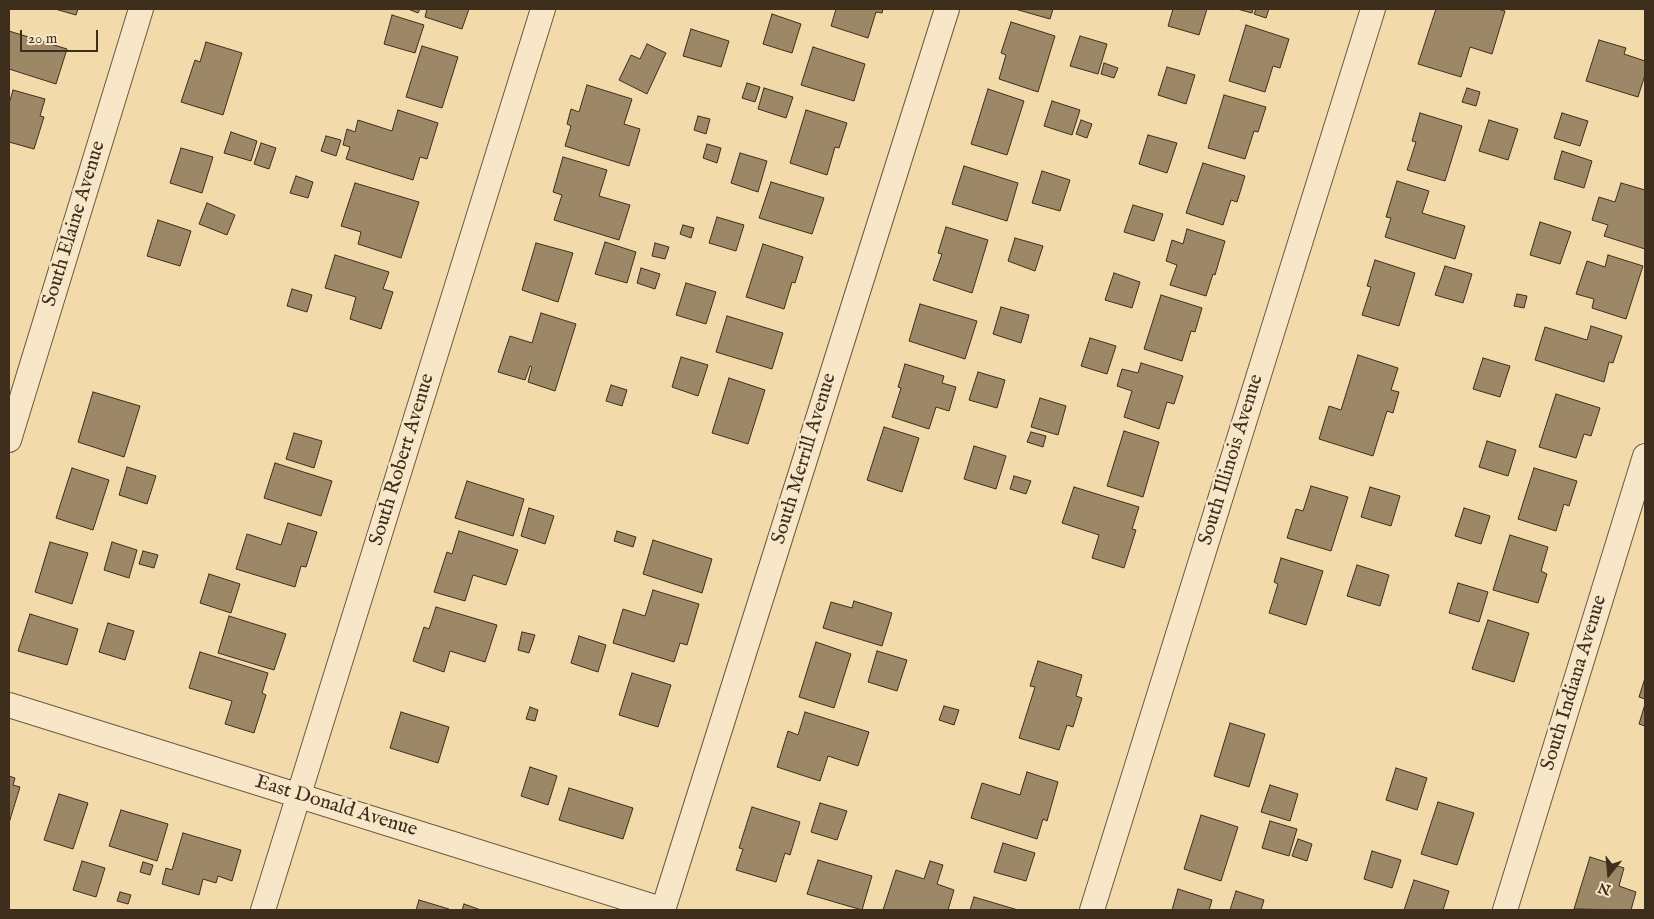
<!DOCTYPE html>
<html>
<head>
<meta charset="utf-8">
<style>
  body { margin:0 }
  #map { position:relative; width:1654px; height:919px; overflow:hidden; background:#f2daab; font-family:"IM FELL English",serif }
  canvas { display:block }
  .frame { position:absolute; inset:0; border:10px solid #3e2e1c; pointer-events:none }
  .north { position:absolute; left:1584px; top:849px; width:50px; height:50px; -webkit-text-stroke:4px #f7e7c8; paint-order:stroke; rotate:197deg; font-size:14px; font-weight:700; line-height:20px; text-align:center; color:#3e2e1c }
  .north::after { content:''; display:block; margin:auto; width:18px; height:22px; background:#3e2e1c; clip-path:polygon(50% 0,100% 100%,50% 72%,0 100%) }
  .scale { position:absolute; left:20px; top:30px; width:78px; height:22px; box-sizing:border-box; border:2px solid #3e2e1c; border-top:0; padding-left:6px; font-size:15px; line-height:18px; white-space:nowrap; color:#3e2e1c; -webkit-text-stroke:4px #f7e7c8; paint-order:stroke }
</style>
</head>
<body>
<div id="map">
<canvas width="1654" height="919"></canvas>
<div class="frame"></div>
<div class="north">N</div>
<div class="scale">20 m</div>
</div>
<script>
const g = document.querySelector('canvas').getContext('2d');
g.lineJoin = 'round';
function fillPath(path, color) { g.fillStyle = color; g.fill(path, 'evenodd'); }
const toPath = rows => new Path2D(rows.map(r => 'M' + r).join(''));
function stroke(path, color, width, dash) { g.strokeStyle = color; g.lineWidth = width; g.lineCap = dash ? 'butt' : 'round'; g.setLineDash(dash || []); g.stroke(path); }
function drawText(font, color, halo, rows, align = 'center') {
  g.font = font + ' "IM FELL English",serif'; g.lineWidth = 5; g.setLineDash([]); g.textBaseline = 'middle'; g.strokeStyle = halo; g.fillStyle = color; for (const [text, x, y, turn = 0] of rows) {
    g.save(); g.translate(x, y); g.rotate((+turn || 0) * Math.PI / 180); g.textAlign = isNaN(turn) ? turn : align; if (halo) g.strokeText(text, 0, 0); g.fillText(text, 0, 0); g.restore();
  }
}
const building = toPath([
  [55,9,78,9,76,15,55,9],
  [408,9,420,9,418,13,408,9],
  [427,9,469,9,462,29,425,17,427,9],
  [836,9,883,9,882,13,876,12,868,38,831,26,836,9],
  [1015,9,1053,9,1050,19,1015,9],
  [1173,9,1207,9,1199,35,1168,26,1173,9],
  [1237,9,1253,9,1252,13,1237,9],
  [1256,9,1269,9,1266,18,1254,14,1256,9],
  [1436,9,1498,9,1505,11,1492,54,1470,47,1461,77,1418,64,1436,9],
  [772,14,801,24,792,53,763,44,772,14],
  [392,15,424,25,415,53,384,44,392,15],
  [1011,22,1055,36,1038,92,999,79,1006,55,1001,53,1011,22],
  [1246,25,1289,39,1280,68,1273,66,1265,92,1229,81,1246,25],
  [691,29,729,41,721,67,683,56,691,29],
  [9,31,67,49,56,84,9,69,9,31],
  [1080,36,1107,44,1098,74,1070,66,1080,36],
  [1599,40,1626,48,1624,54,1645,61,1645,75,1638,97,1586,81,1599,40],
  [206,42,242,53,223,115,181,102,195,60,200,62,206,42],
  [647,44,666,53,647,94,619,80,631,55,640,59,647,44],
  [422,46,458,57,442,108,406,97,422,46],
  [813,47,865,64,854,101,801,85,813,47],
  [1104,63,1118,68,1114,78,1101,74,1104,63],
  [1167,67,1195,75,1186,104,1158,95,1167,67],
  [747,83,760,87,755,102,742,98,747,83],
  [587,85,632,99,624,124,640,129,629,166,565,146,571,126,567,124,571,109,579,112,587,85],
  [764,88,793,97,786,118,758,109,764,88],
  [1467,88,1480,92,1476,106,1462,102,1467,88],
  [988,89,1024,101,1007,155,971,144,988,89],
  [13,90,45,99,40,116,44,117,34,149,9,142,9,104,13,90],
  [1224,95,1266,107,1258,132,1254,131,1245,159,1208,148,1224,95],
  [1052,101,1080,110,1072,135,1044,126,1052,101],
  [398,110,438,123,427,159,420,157,413,180,346,159,350,147,343,145,347,129,355,132,358,120,392,131,398,110],
  [806,110,847,123,839,148,835,147,827,175,790,163,806,110],
  [1420,113,1462,126,1445,181,1407,170,1416,142,1412,141,1420,113],
  [1562,113,1588,121,1580,146,1554,138,1562,113],
  [698,116,710,119,706,134,694,130,698,116],
  [1081,120,1092,124,1087,138,1076,134,1081,120],
  [1489,120,1518,129,1508,160,1479,151,1489,120],
  [231,132,257,141,251,161,224,153,231,132],
  [1148,135,1177,143,1167,173,1139,164,1148,135],
  [326,136,341,140,336,156,321,151,326,136],
  [261,143,276,148,269,169,254,164,261,143],
  [707,144,721,148,717,163,703,158,707,144],
  [181,148,213,157,202,193,170,183,181,148],
  [1562,151,1592,161,1584,188,1554,179,1562,151],
  [740,153,767,161,758,192,731,183,740,153],
  [563,157,607,170,599,196,630,205,619,240,554,220,562,195,553,192,563,157],
  [1203,163,1245,176,1237,202,1231,200,1223,225,1186,213,1203,163],
  [964,166,1018,183,1007,221,952,204,964,166],
  [1042,171,1070,180,1060,211,1032,203,1042,171],
  [296,176,313,182,308,198,290,193,296,176],
  [1397,181,1429,191,1422,213,1465,226,1455,259,1385,237,1391,218,1386,217,1397,181],
  [771,182,824,198,812,234,759,218,771,182],
  [355,183,419,202,401,258,358,244,361,232,341,226,355,183],
  [1621,183,1645,190,1645,249,1604,236,1608,225,1592,220,1599,197,1615,202,1621,183],
  [207,203,235,215,227,235,199,224,207,203],
  [1133,205,1163,214,1154,241,1124,232,1133,205],
  [717,217,744,225,736,251,709,243,717,217],
  [158,220,191,231,180,266,147,256,158,220],
  [1540,222,1571,232,1560,264,1530,255,1540,222],
  [683,225,694,228,691,238,680,234,683,225],
  [946,227,988,240,972,293,933,280,942,254,938,253,946,227],
  [1187,229,1225,241,1215,275,1213,274,1206,296,1170,285,1177,265,1166,261,1172,240,1183,244,1187,229],
  [1015,238,1043,246,1035,271,1008,261,1015,238],
  [605,242,636,252,627,283,595,274,605,242],
  [536,243,573,253,558,302,522,290,536,243],
  [655,243,669,247,665,259,652,256,655,243],
  [763,244,803,257,795,283,792,282,784,309,746,297,763,244],
  [335,255,389,272,383,289,393,292,381,329,350,319,356,297,325,288,335,255],
  [1608,255,1643,266,1626,319,1592,308,1594,299,1576,294,1587,261,1605,267,1608,255],
  [1375,260,1415,273,1399,326,1362,315,1371,287,1367,286,1375,260],
  [1445,266,1472,274,1463,303,1435,295,1445,266],
  [641,268,660,274,655,289,637,283,641,268],
  [1114,273,1140,282,1132,308,1105,300,1114,273],
  [686,283,716,292,706,324,676,315,686,283],
  [292,289,312,295,307,312,287,306,292,289],
  [1517,294,1527,296,1524,308,1514,306,1517,294],
  [1161,295,1202,308,1195,332,1191,331,1182,361,1144,349,1161,295],
  [920,304,977,321,965,359,909,341,920,304],
  [1001,307,1029,315,1021,343,993,334,1001,307],
  [541,313,576,324,555,391,528,382,532,367,530,366,525,380,498,372,510,336,532,343,541,313],
  [727,316,783,333,772,369,716,352,727,316],
  [1591,326,1622,336,1613,363,1609,362,1604,382,1535,360,1545,327,1587,340,1591,326],
  [1090,338,1116,346,1107,374,1081,366,1090,338],
  [1358,355,1398,368,1391,390,1399,392,1393,413,1387,411,1373,456,1319,439,1329,406,1341,410,1358,355],
  [681,357,708,365,698,396,672,387,681,357],
  [1483,358,1510,366,1500,397,1473,389,1483,358],
  [1141,363,1183,376,1174,404,1167,402,1159,429,1124,417,1132,391,1117,386,1122,369,1138,373,1141,363],
  [905,364,944,376,942,383,956,387,949,411,936,407,929,429,892,417,901,388,898,387,905,364],
  [978,372,1005,380,997,408,969,400,978,372],
  [729,378,765,390,748,444,712,433,729,378],
  [611,385,627,390,622,406,606,401,611,385],
  [93,392,140,406,124,457,78,442,93,392],
  [1556,394,1600,408,1591,436,1584,434,1576,458,1539,447,1556,394],
  [1040,398,1066,406,1058,435,1031,427,1040,398],
  [884,427,919,438,902,492,867,480,884,427],
  [1124,431,1159,442,1143,497,1107,486,1124,431],
  [1031,432,1046,436,1043,447,1027,442,1031,432],
  [294,433,322,441,314,468,286,459,294,433],
  [1487,441,1516,450,1508,476,1479,467,1487,441],
  [974,446,1006,456,996,489,964,479,974,446],
  [275,463,332,481,321,516,264,498,275,463],
  [127,467,156,476,147,504,119,495,127,467],
  [72,468,109,480,93,530,56,518,72,468],
  [1534,468,1577,481,1569,506,1564,504,1556,531,1518,519,1534,468],
  [1014,476,1031,481,1026,494,1010,489,1014,476],
  [467,481,524,499,513,536,455,518,467,481],
  [1311,486,1348,497,1331,551,1287,538,1296,509,1303,511,1311,486],
  [1074,487,1139,507,1132,529,1136,530,1124,568,1092,558,1099,535,1062,523,1074,487],
  [1370,487,1400,496,1391,526,1361,517,1370,487],
  [529,508,554,516,545,544,521,536,529,508],
  [1464,508,1490,516,1481,544,1455,536,1464,508],
  [288,523,317,532,306,567,301,566,295,587,236,569,247,534,281,545,288,523],
  [459,531,518,550,506,585,473,575,465,601,434,592,447,552,452,554,459,531],
  [617,531,636,537,633,547,614,541,617,531],
  [1510,535,1548,547,1541,571,1547,574,1538,603,1493,590,1510,535],
  [653,540,712,559,702,593,643,574,653,540],
  [50,542,88,553,72,604,35,592,50,542],
  [112,542,137,550,129,578,104,570,112,542],
  [143,551,158,555,154,568,139,564,143,551],
  [1281,558,1323,571,1306,625,1269,613,1278,584,1274,582,1281,558],
  [1357,565,1389,575,1380,606,1347,596,1357,565],
  [209,574,240,584,231,613,200,603,209,574],
  [1458,583,1488,592,1479,622,1449,613,1458,583],
  [653,590,699,604,687,645,680,643,674,662,613,643,623,609,645,616,653,590],
  [854,601,892,613,882,646,823,628,831,602,852,608,854,601],
  [436,607,497,625,485,662,450,651,444,672,413,661,424,627,429,629,436,607],
  [30,614,78,629,67,665,18,651,30,614],
  [229,616,286,634,274,670,218,653,229,616],
  [1488,620,1529,633,1514,682,1472,669,1488,620],
  [108,623,134,631,125,660,99,652,108,623],
  [522,632,535,635,529,653,518,650,522,632],
  [579,636,606,645,598,672,571,663,579,636],
  [816,642,851,654,834,708,799,697,816,642],
  [877,651,907,660,897,691,868,682,877,651],
  [200,652,268,673,262,693,266,695,254,733,225,724,232,701,189,688,200,652],
  [1038,661,1082,675,1076,696,1082,698,1073,727,1067,725,1059,750,1019,738,1035,687,1030,686,1038,661],
  [632,673,671,685,658,727,619,715,632,673],
  [1645,678,1645,699,1639,697,1645,678],
  [1645,704,1645,726,1639,724,1645,704],
  [944,706,959,710,954,725,939,720,944,706],
  [530,707,538,710,535,721,526,719,530,707],
  [401,712,449,727,438,763,390,748,401,712],
  [805,712,869,732,858,766,828,756,820,781,777,767,788,731,798,735,805,712],
  [1230,723,1265,734,1249,787,1214,776,1230,723],
  [530,767,557,776,548,805,521,796,530,767],
  [1396,768,1427,778,1417,810,1386,800,1396,768],
  [1027,772,1058,782,1047,821,1043,819,1037,839,971,818,982,783,1020,795,1027,772],
  [9,776,15,778,13,785,20,787,9,823,9,776],
  [1270,785,1298,794,1290,821,1261,812,1270,785],
  [569,788,633,808,623,839,559,820,569,788],
  [59,794,88,803,73,849,44,840,59,794],
  [1438,802,1474,813,1457,865,1421,854,1438,802],
  [820,803,847,811,837,840,811,832,820,803],
  [752,807,800,822,790,855,785,853,776,882,736,870,743,849,739,848,752,807],
  [121,810,168,824,157,861,109,846,121,810],
  [1201,815,1238,827,1221,881,1184,869,1201,815],
  [1270,821,1297,829,1289,856,1262,848,1270,821],
  [183,833,241,850,232,881,218,876,216,883,203,879,199,895,162,884,166,868,172,870,183,833],
  [1298,839,1312,844,1307,861,1292,856,1298,839],
  [1003,843,1035,853,1026,881,994,872,1003,843],
  [1372,851,1401,860,1392,888,1364,879,1372,851],
  [1590,857,1624,868,1619,886,1636,892,1631,910,1574,909,1590,857],
  [818,860,872,876,862,910,807,894,818,860],
  [82,861,105,868,96,897,73,890,82,861],
  [930,861,943,865,937,884,954,890,948,910,883,910,896,870,924,879,930,861],
  [143,862,153,865,150,875,140,872,143,862],
  [1414,880,1449,891,1443,910,1404,910,1414,880],
  [1178,889,1212,900,1209,910,1172,910,1178,889],
  [1236,891,1264,900,1261,910,1230,910,1236,891],
  [120,892,131,895,128,904,117,901,120,892],
  [974,897,1018,910,970,910,974,897],
  [419,900,449,909,449,910,416,910,419,900],
  [464,904,481,910,462,910,464,904]
]);
const street = toPath([
  [9,440,141,9],
  [9,705,664,910],
  [263,910,543,9],
  [663,910,947,9],
  [1092,910,1373,9],
  [1505,910,1645,456]
]);
const streetNames = [
  ["South Elaine Avenue",75,224,-73],
  ["South Merrill Avenue",805,459,-73],
  ["South Robert Avenue",403,460,-73],
  ["South Illinois Avenue",1232,460,-73],
  ["South Indiana Avenue",1575,683,-73],
  ["East Donald Avenue",336,807,17]
];
fillPath(building, '#9c8766');
stroke(building, '#3e2e1c', 1);
stroke(street, '#6b5940', 26);
stroke(street, '#f7e7c8', 24);
drawText('20px', '#3e2e1c', '#f7e7c8', streetNames);
</script>
</body>
</html>
